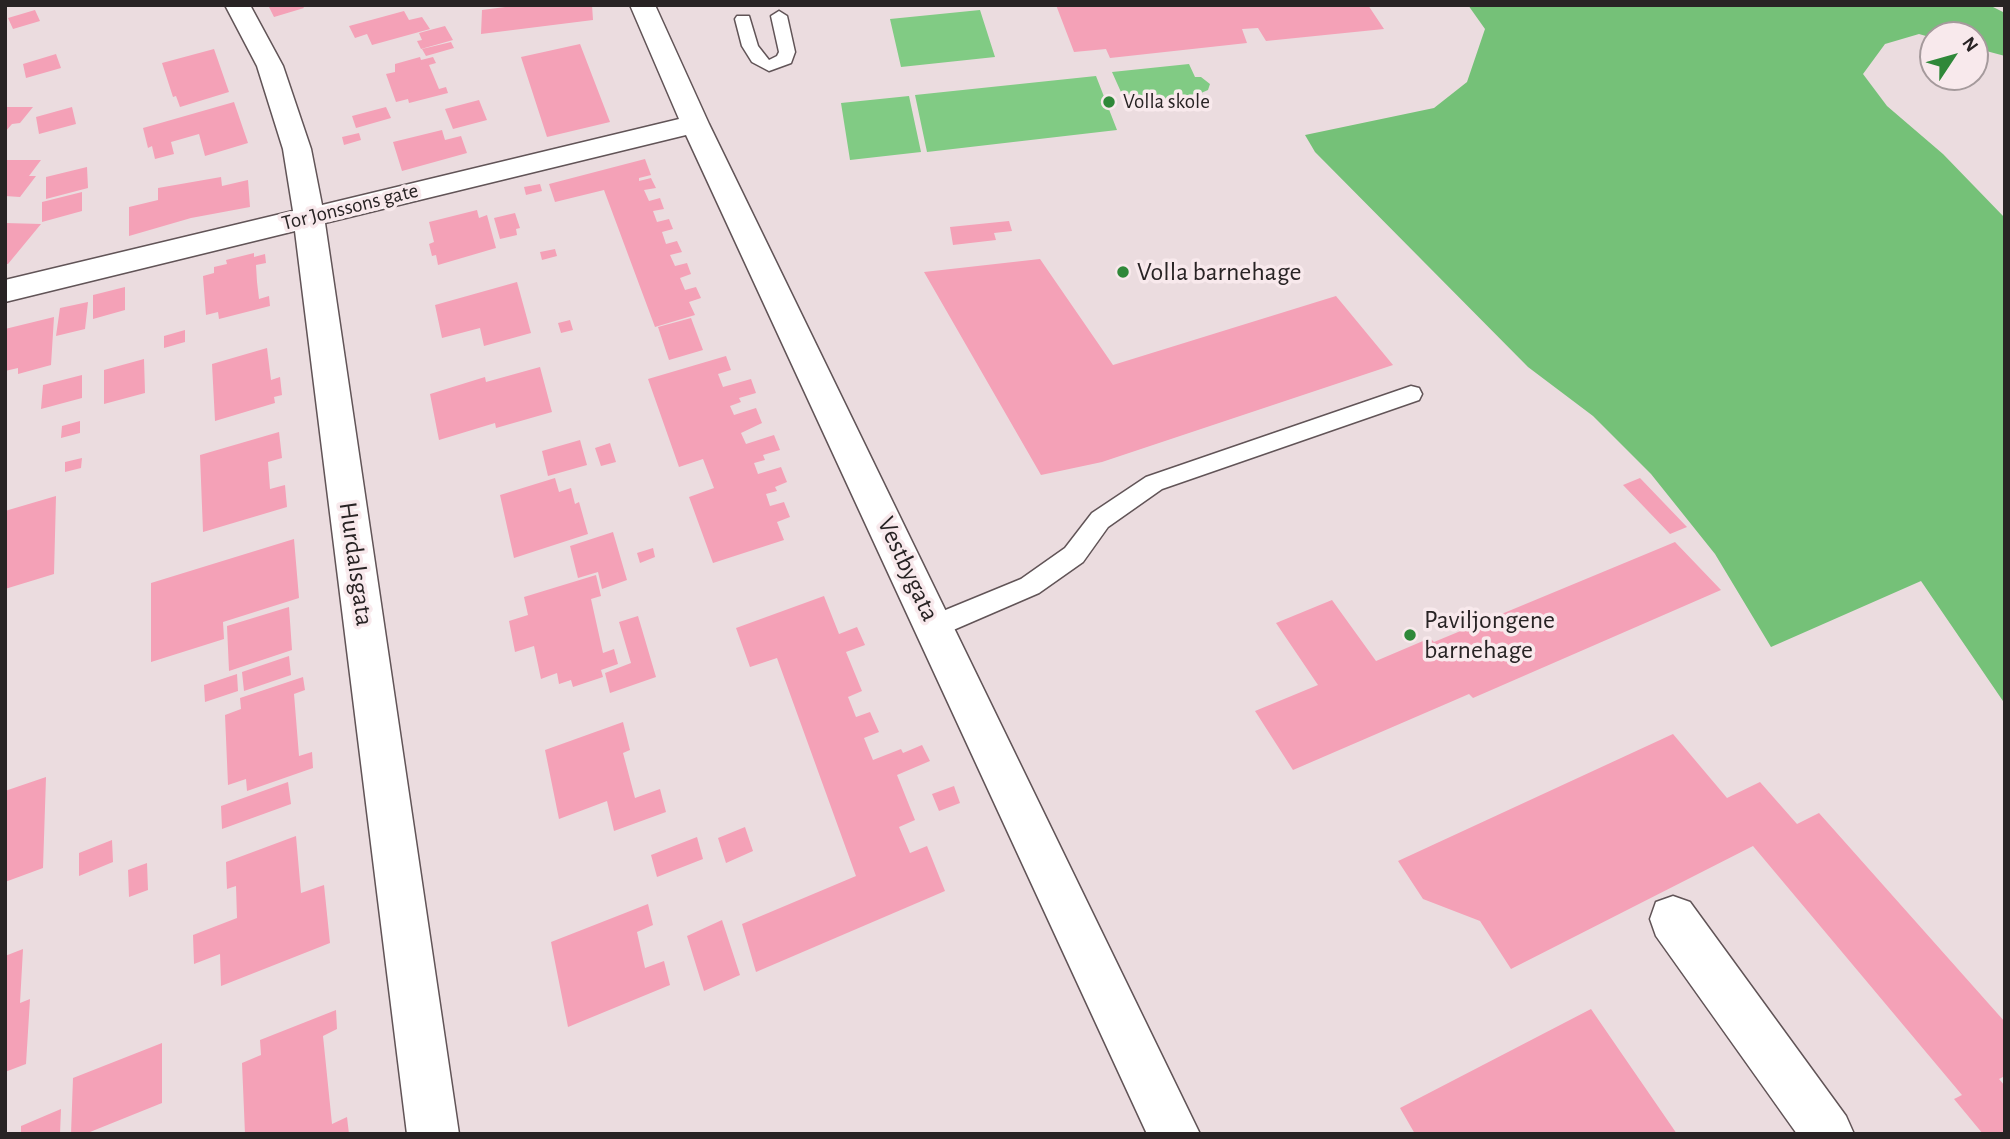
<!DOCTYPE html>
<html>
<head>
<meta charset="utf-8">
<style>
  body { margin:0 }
  #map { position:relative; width:2010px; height:1139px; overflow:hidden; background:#ebdcdf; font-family:"Alegreya Sans",sans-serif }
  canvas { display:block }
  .frame { position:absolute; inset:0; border:7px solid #282324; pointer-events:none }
  .north { position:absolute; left:1919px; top:21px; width:70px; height:70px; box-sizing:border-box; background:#f8e9ec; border:2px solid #a59a9c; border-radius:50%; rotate:54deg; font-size:19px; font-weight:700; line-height:28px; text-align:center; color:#282324 }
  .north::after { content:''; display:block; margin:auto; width:24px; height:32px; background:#2f8839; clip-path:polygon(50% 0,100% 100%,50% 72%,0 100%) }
</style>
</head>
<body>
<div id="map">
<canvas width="2010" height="1139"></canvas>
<div class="frame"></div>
<div class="north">N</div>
</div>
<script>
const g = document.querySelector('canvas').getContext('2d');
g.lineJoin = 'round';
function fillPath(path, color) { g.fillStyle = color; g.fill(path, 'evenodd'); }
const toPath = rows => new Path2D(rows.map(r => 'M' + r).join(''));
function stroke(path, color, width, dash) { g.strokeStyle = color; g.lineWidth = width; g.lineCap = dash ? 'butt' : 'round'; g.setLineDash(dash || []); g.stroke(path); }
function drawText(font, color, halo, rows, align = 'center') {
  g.font = font + ' "Alegreya Sans",sans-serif'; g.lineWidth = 7; g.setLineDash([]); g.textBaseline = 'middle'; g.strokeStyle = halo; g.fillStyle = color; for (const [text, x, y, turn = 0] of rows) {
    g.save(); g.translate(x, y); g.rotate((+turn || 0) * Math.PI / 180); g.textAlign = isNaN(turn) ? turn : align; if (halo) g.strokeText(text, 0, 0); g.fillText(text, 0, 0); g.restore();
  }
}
const green = toPath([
  [980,10,995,57,901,67,890,19],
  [1189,64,1195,77,1201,77,1210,84,1208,90,1201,93,1131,104,1125,101,1112,72],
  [1096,76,1117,130,927,152,915,95],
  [909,96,921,152,850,160,841,103]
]);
const forest = toPath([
  [1468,5,1989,5,2005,13,2005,56,1975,48,1975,35,1933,35,1933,38,1919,34,1885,44,1863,74,1887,106,1943,154,2005,218,2005,704,1921,581,1771,647,1715,554,1651,474,1593,416,1528,367,1315,152,1305,135,1434,108,1467,82,1485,29]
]);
const building = toPath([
  [268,5,302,5,304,8,274,17],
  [521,5,592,5,593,20,481,34,482,10],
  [1056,5,1368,5,1384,29,1266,41,1258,28,1242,29,1247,43,1110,58,1106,49,1074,52],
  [35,10,40,21,13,29,8,18],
  [404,11,409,20,422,17,430,29,372,45,367,34,355,38,349,26],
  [445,26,453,40,421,49,417,41,422,40,419,33],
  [451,42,454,48,426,56,422,49],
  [580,44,610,122,547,137,521,57],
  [214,49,229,92,180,107,176,96,173,97,162,63],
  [56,54,61,68,26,78,23,64],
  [420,57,421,60,433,57,436,63,429,65,439,89,446,87,448,93,409,103,408,99,396,102,386,74,395,72,395,64],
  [479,100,487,120,453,129,445,109],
  [234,102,248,143,205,156,199,134,171,142,174,154,155,159,152,146,148,148,143,128],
  [5,107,33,107,20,123,12,124,5,132],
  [72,107,76,124,39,134,36,117],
  [386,107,391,118,356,128,352,116],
  [442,130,445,140,461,136,467,153,402,171,393,142],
  [359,133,361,140,344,145,342,137],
  [645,159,651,175,639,178,639,181,651,178,656,188,644,190,649,201,660,198,664,209,653,211,657,222,669,219,673,229,662,232,666,244,677,241,682,252,670,255,675,266,687,263,691,274,680,278,685,290,696,287,701,298,689,302,695,315,655,327,604,190,555,202,549,184],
  [5,160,41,160,29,176,36,176,20,197,5,196],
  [87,167,88,188,46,199,46,177],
  [221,177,222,186,248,180,250,207,191,218,129,236,129,207,158,200,158,188],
  [540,184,542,191,526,195,524,187],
  [82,192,82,211,42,222,42,202],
  [477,210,479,218,487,215,496,248,438,265,436,255,432,256,429,244,434,242,429,222],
  [515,213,520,228,516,229,517,235,500,239,494,218],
  [1009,221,1012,231,994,233,996,240,953,245,950,227],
  [5,223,41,224,8,264,5,264],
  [555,249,557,256,542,260,540,252],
  [254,253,254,257,265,254,266,263,256,265,257,282,259,299,269,296,270,306,219,319,218,312,206,315,203,276,214,273,214,267,227,264,226,260],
  [1040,259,1113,365,1336,296,1393,365,1102,462,1041,475,924,272],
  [517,282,531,333,484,346,480,328,442,338,435,305],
  [125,287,125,310,93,319,93,295],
  [88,302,85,329,56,336,60,308],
  [54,317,51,365,18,374,18,368,5,371,5,329],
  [691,318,703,350,669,360,658,327],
  [570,320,573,330,561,333,558,323],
  [185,330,185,342,164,348,164,336],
  [267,348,271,380,280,377,282,395,274,397,275,403,215,421,212,364],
  [726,356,731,370,718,374,723,387,751,379,756,393,739,398,741,402,730,406,734,415,756,408,762,423,741,433,746,444,774,435,780,450,763,455,765,460,754,463,758,474,781,467,787,482,775,487,777,491,766,494,770,506,784,502,790,517,777,522,784,540,713,563,689,497,714,488,703,459,679,467,648,379],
  [144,359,145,393,104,404,104,370],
  [540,367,552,412,496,428,495,423,439,440,430,394,485,377,486,382],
  [82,375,82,398,41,409,43,385],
  [80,421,80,433,61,438,62,426],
  [279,432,282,458,268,462,270,489,285,485,287,507,203,532,200,455],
  [580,440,587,465,548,476,542,451],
  [610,443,616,462,601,466,595,448],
  [82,458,81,468,65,472,65,462],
  [555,478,559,492,571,488,575,504,579,502,588,534,514,558,500,495],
  [1640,478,1687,527,1670,534,1623,485],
  [56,496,54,574,5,589,5,511],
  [613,532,627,580,602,589,598,572,578,578,570,546],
  [294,539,299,598,223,622,224,639,151,662,151,583],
  [1675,542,1721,590,1473,698,1469,694,1293,770,1255,711,1318,685,1276,623,1332,600,1376,661,1430,638,1434,642],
  [653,548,655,557,640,563,637,553],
  [596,575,601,596,591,599,603,653,614,649,618,664,601,670,603,677,573,687,571,680,559,684,557,673,541,679,534,646,515,652,509,621,528,615,524,597],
  [824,596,839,634,857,627,865,645,846,652,862,691,848,697,856,717,870,712,879,732,864,738,873,760,901,749,903,753,922,745,930,761,897,775,915,820,899,827,910,853,927,846,945,891,756,972,742,924,856,876,777,658,750,667,736,628],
  [289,607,292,650,229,671,227,626],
  [638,616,656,677,610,693,605,673,631,663,619,622],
  [289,656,291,675,244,691,242,672],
  [237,674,238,691,205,702,204,685],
  [303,677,305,690,294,694,299,756,312,752,313,768,247,791,246,779,228,785,225,715,241,709,240,698],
  [623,722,630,750,623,753,635,798,660,789,666,812,614,831,607,801,559,819,545,750],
  [1673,734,1727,798,1760,782,1797,824,1819,813,2005,1022,2005,1076,1999,1079,2005,1086,2005,1134,1983,1134,1954,1099,1962,1095,1753,846,1511,969,1480,921,1423,899,1398,861],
  [46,777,43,868,5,882,5,791],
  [288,782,291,804,222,829,221,806],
  [954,786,960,803,939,811,932,794],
  [745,827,753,851,726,863,718,838],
  [296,836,301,893,324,885,330,943,221,986,220,954,194,964,193,935,237,918,236,886,227,889,226,862],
  [697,837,703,859,657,877,651,855],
  [112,840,113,862,79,876,79,853],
  [147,863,148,890,129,897,128,870],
  [648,904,653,925,637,932,645,968,664,961,670,985,568,1027,551,942],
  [722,920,740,975,704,991,687,936],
  [23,949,20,1003,30,999,26,1064,5,1072,5,956],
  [1591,1009,1677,1134,1415,1134,1400,1108],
  [336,1010,337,1029,323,1036,332,1124,347,1117,349,1134,245,1134,242,1063,261,1055,260,1040],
  [162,1043,162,1103,85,1134,71,1134,73,1078],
  [61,1109,60,1134,21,1134,21,1126]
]);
const service = toPath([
  [779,11,787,16,795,52,791,63,769,71,752,62,742,46,735,19,737,16,749,16,758,46,769,60,777,56,779,52,771,16,779,11],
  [1411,386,1419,388,1422,394,1419,400,1162,489,1108,527,1083,562,1039,593,944,634,935,637,926,634,922,626,926,618,1021,579,1065,548,1092,513,1146,477,1411,386]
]);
const minor = toPath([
  [225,5,250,5,283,66,311,149,322,205,679,119,630,5,655,5,709,124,1200,1134,1147,1134,686,135,325,223,459,1134,407,1134,295,231,5,302,5,280,293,211,283,149,257,66,225,5],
  [1673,896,1690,902,1846,1116,1854,1134,1797,1134,1656,936,1650,919,1656,902,1673,896]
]);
const markers = [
  [1109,102,7,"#2f8839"],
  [1123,272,7,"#2f8839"],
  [1410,635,7,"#2f8839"]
];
const farPoinames = [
  ["Volla skole",1123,102]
];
const farStreetnames = [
  ["Tor Jonssons gate",350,207,-14]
];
const poiNames = [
  ["Volla barnehage",1137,272],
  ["Paviljongene",1424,620],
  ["barnehage",1424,650]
];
const streetNames = [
  ["Hurdalsgata",356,564,82],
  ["Vestbygata",908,569,65]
];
fillPath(green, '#81cb84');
fillPath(forest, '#75c178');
fillPath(building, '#f4a1b7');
stroke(service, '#615457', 3);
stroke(minor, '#615457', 3);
fillPath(service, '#fff');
fillPath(minor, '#fff');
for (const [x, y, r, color] of markers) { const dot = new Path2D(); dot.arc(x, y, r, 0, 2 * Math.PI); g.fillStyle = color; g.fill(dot); stroke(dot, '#f8e9ec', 2.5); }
drawText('21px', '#282324', '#f8e9ec', farPoinames, 'left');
drawText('21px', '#282324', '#f8e9ec', farStreetnames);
drawText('26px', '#282324', '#f8e9ec', poiNames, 'left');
drawText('26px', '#282324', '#f8e9ec', streetNames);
</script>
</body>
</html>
